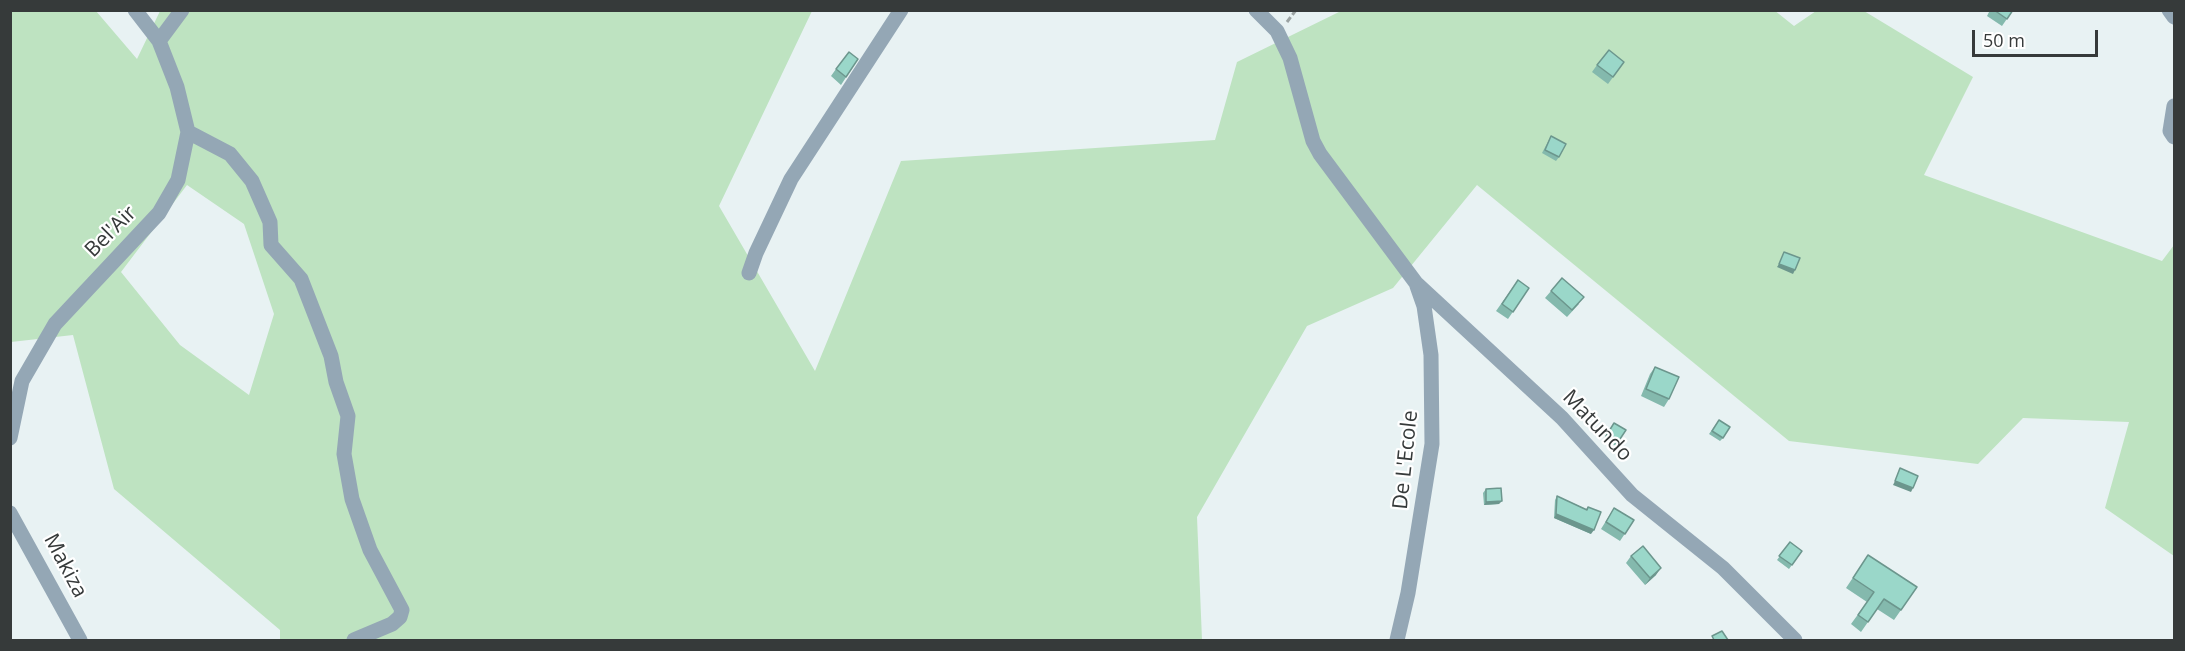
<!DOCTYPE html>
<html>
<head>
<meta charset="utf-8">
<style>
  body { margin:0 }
  #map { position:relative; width:2185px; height:651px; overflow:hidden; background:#e8f2f3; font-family:"Open Sans",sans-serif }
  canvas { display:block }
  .frame { position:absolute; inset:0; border:12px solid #363a3a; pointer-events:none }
  .scale { position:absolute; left:1972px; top:30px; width:126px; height:27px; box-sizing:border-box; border:3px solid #363a3a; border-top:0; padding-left:8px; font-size:18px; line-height:21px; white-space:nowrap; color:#363a3a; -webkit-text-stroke:4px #fff; paint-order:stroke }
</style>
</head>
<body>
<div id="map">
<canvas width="2185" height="651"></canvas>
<div class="frame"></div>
<div class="scale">50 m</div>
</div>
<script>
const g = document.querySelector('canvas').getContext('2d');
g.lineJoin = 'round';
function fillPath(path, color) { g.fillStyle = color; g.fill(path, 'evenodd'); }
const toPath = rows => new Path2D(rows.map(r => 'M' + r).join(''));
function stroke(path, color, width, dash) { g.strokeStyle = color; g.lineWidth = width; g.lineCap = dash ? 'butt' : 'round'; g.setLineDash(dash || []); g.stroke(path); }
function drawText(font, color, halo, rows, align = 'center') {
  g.font = font + ' "Open Sans",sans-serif'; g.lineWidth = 4.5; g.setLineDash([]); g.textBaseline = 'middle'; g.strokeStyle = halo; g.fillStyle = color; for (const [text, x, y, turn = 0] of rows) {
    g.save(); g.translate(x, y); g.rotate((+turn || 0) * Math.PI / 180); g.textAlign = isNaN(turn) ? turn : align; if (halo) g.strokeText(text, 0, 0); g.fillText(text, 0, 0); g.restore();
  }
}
const green = toPath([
  [1774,10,1794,26,1816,11,1864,11,1973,77,1924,175,2162,261,2174,245,2174,556,2105,508,2129,422,2023,418,1978,464,1789,441,1477,185,1393,288,1307,326,1197,517,1202,640,280,640,280,630,114,489,73,335,11,342,10,11,96,11,137,59,160,11,812,11,719,206,815,371,901,161,1215,140,1237,62,1341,11],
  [187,185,244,224,274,314,249,395,180,345,121,272]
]);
const path = toPath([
  [1287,22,1296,10]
]);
const street = toPath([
  [1256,10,1277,31,1290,58,1313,141,1320,154,1416,283,1562,418,1632,495,1723,568,1795,640],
  [2169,10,2174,17],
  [159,41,182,10],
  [2174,106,2170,131,2174,137],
  [188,132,230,154,252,181,270,222,271,245,301,279,331,356,336,382,348,416,344,454,352,499,370,550,402,610,400,617,392,624,354,640],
  [749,273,756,253,791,179,901,10],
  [10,438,22,381,55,324,159,213,178,180,188,132,177,87,159,41,135,10],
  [10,513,80,640],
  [1397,640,1408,593,1432,444,1431,355,1424,306,1417,286]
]);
const wall = toPath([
  [1990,10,2013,10,2002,26,1987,16],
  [858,59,841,85,831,76,836,69],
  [1624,62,1608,84,1592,72,1597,65],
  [1551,136,1559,157,1556,161,1542,153],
  [1518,280,1529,288,1508,319,1496,311],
  [1551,291,1579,304,1567,317,1545,298],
  [1655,367,1669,399,1664,407,1641,396,1650,374],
  [1719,420,1723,438,1720,441,1709,434],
  [1614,423,1626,430,1616,446,1604,439],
  [1486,489,1499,504,1484,505,1483,493],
  [1557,496,1586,509,1588,507,1591,534,1554,518,1555,500],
  [1614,508,1634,520,1620,541,1601,529],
  [1790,542,1802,551,1789,569,1777,560],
  [1868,555,1917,587,1894,620,1877,609,1861,632,1851,624,1867,602,1846,588],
  [1631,556,1656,575,1645,585,1626,563]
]);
const shadedWall = toPath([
  [1779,264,1795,270,1793,274,1777,267],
  [1895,481,1913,488,1911,492,1893,485],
  [1502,501,1499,504,1484,505,1486,502],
  [1556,514,1594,530,1591,534,1554,518],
  [1661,568,1656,575,1645,585,1650,578]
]);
const building = toPath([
  [1994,10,2013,10,2007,19,1994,10],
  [1609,50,1624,62,1613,77,1597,65,1609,50],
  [849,52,858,59,846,77,836,69,849,52],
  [1551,136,1566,144,1559,157,1545,150,1551,136],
  [1784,252,1800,258,1795,270,1779,264,1784,252],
  [1562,278,1584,297,1572,310,1551,291,1562,278],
  [1518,280,1529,288,1513,312,1502,304,1518,280],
  [1655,367,1679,377,1669,399,1646,389,1655,367],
  [1719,420,1730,427,1723,438,1712,431,1719,420],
  [1614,423,1626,430,1618,442,1606,436,1614,423],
  [1900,468,1918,476,1913,488,1895,481,1900,468],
  [1501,488,1502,501,1486,502,1486,489,1501,488],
  [1557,496,1587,510,1588,507,1601,512,1594,530,1556,514,1557,496],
  [1614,508,1634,520,1625,534,1606,522,1614,508],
  [1790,542,1802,551,1792,565,1779,556,1790,542],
  [1643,546,1661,568,1650,578,1631,556,1643,546],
  [1868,555,1917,587,1901,610,1884,599,1868,622,1858,615,1874,592,1853,578,1868,555],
  [1722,631,1728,640,1714,640,1712,636,1722,631]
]);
const streetNames = [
  ["Bel'Air",111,232,-45],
  ["Matundo",1597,426,46],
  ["De L'Ecole",1406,460,-84],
  ["Makiza",65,566,62]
];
fillPath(green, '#bee3c1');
stroke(path, '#9ba3a3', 3, [6, 3]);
stroke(street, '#94a7b5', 15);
fillPath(wall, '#84b9ad');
fillPath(shadedWall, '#6c968d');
fillPath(building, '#9ad7c9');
stroke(building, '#6c968d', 1.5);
drawText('21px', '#363a3a', '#fff', streetNames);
</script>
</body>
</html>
